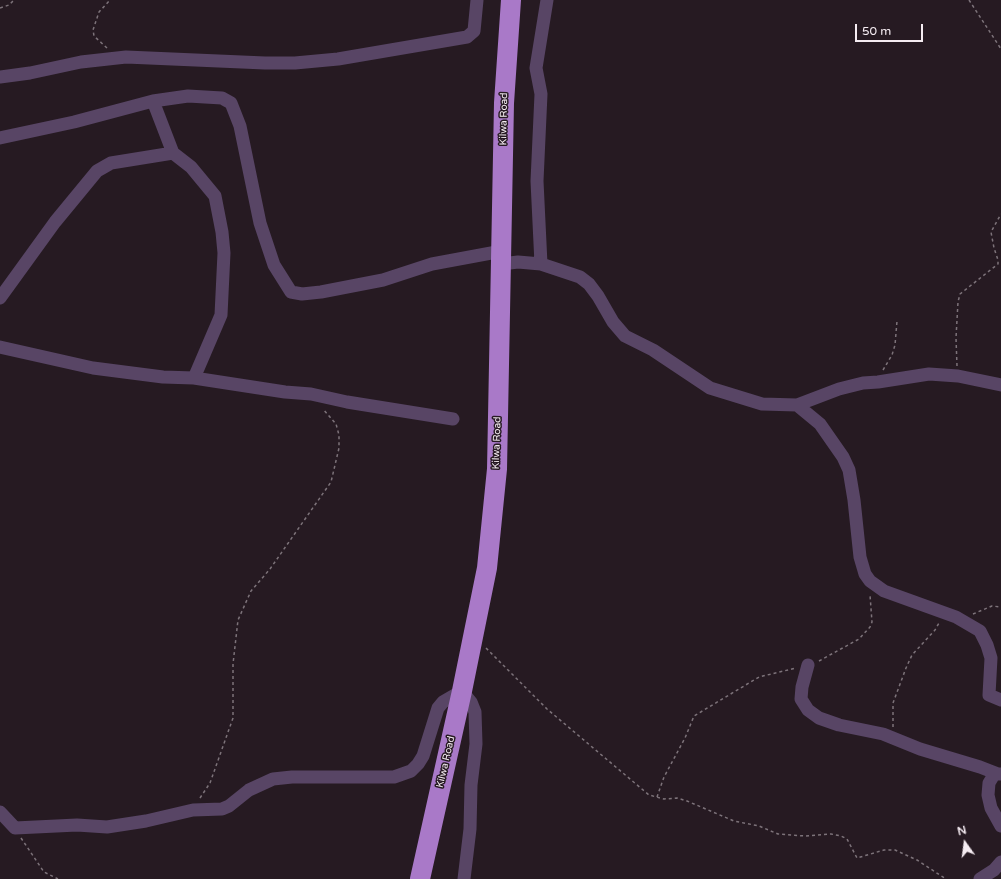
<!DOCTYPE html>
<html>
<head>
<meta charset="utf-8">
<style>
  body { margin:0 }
  #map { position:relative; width:1001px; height:879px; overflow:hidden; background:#261a22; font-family:"Varela Round",sans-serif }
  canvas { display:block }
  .north { position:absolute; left:945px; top:823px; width:40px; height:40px; -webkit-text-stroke:3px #261a22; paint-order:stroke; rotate:346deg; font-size:11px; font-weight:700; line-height:16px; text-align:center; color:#f5ecf2 }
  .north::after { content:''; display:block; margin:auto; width:14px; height:18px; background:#f5ecf2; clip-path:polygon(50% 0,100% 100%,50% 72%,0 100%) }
  .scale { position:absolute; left:855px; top:24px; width:68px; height:18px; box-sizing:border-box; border:2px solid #f5ecf2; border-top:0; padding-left:5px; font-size:12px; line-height:14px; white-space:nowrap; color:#f5ecf2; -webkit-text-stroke:3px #261a22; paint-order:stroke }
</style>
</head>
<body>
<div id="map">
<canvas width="1001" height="879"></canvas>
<div class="north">N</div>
<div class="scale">50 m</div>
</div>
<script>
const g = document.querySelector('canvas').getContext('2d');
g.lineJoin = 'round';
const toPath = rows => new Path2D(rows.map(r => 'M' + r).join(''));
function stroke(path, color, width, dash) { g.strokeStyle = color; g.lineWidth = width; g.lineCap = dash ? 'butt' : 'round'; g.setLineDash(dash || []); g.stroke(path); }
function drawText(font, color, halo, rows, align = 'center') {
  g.font = font + ' "Varela Round",sans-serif'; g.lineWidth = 3; g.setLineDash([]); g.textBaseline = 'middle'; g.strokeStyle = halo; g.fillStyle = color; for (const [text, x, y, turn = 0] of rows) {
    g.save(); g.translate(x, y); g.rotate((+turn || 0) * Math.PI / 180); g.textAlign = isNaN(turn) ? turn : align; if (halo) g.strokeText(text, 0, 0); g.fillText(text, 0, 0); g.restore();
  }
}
const path = toPath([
  [969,0,1001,49],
  [0,8,9,5,14,0],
  [107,48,94,36,93,30,99,12,110,0],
  [957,366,956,338,958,302,960,294,998,264,998,260,994,248,991,232,1001,214],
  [883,370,892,355,895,345,897,321],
  [973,614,992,606,1001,607],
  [486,648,547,709,649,795,664,799,677,798,687,801,734,821,759,826,778,834,805,836,831,834,841,836,847,839,857,858,884,850,895,850,917,860,946,879],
  [819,661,859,639,870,627,872,622,870,595],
  [893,727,893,703,906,668,912,655,935,630,939,623],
  [657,797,664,777,685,738,694,716,759,677,796,668],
  [200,798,210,783,233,718,233,664,238,620,251,591,270,569,331,482,339,448,339,435,336,424,323,409],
  [21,838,44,872,58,879]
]);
const minor = toPath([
  [0,77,30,73,81,62,126,57,265,63,295,63,338,59,467,37,474,31,477,0],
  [153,101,173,153,191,167,215,196,222,232,224,253,221,315,194,378],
  [0,138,74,122,153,101,188,96,222,98,231,103,240,126,260,223,274,265,291,292,302,294,321,292,383,280,432,264,502,251],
  [502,264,518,262,541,264,580,277,589,284,598,296,613,322,625,336,653,350,710,388,762,404,797,405,839,389,863,383,878,382,929,374,958,376,1001,385],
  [541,264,537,181,541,94,536,68,547,0],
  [0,298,55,222,97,171,111,163,173,153],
  [0,347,93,368,163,377,194,378,285,392,311,394,347,402,453,419],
  [797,405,820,424,843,457,849,470,854,500,860,557,865,574,870,581,884,591,956,617,980,631,987,645,991,658,989,695,1001,700],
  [808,665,802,687,801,699,808,710,819,718,839,725,883,734,920,749,980,767,998,774,1001,774],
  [995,773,989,783,988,795,991,808,1001,826],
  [0,812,15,828,77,825,107,827,146,821,193,810,222,809,229,806,249,790,273,779,292,777,394,777,411,771,418,764,423,756,438,708,443,702,462,691,471,702,475,712,476,744,471,785,470,829,464,879],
  [980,879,994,870,1001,862]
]);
const highway = toPath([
  [420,879,462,691,487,568,497,469,504,103,511,0]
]);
const streetNames = [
  ["Kilwa Road",504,119,-89],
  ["Kilwa Road",497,443,-88],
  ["Kilwa Road",446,762,-77]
];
stroke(path, '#7d737a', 1.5, [3, 3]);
stroke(minor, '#584565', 13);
stroke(highway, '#a979c8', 20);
drawText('10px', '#f5ecf2', '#261a22', streetNames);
</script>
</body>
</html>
